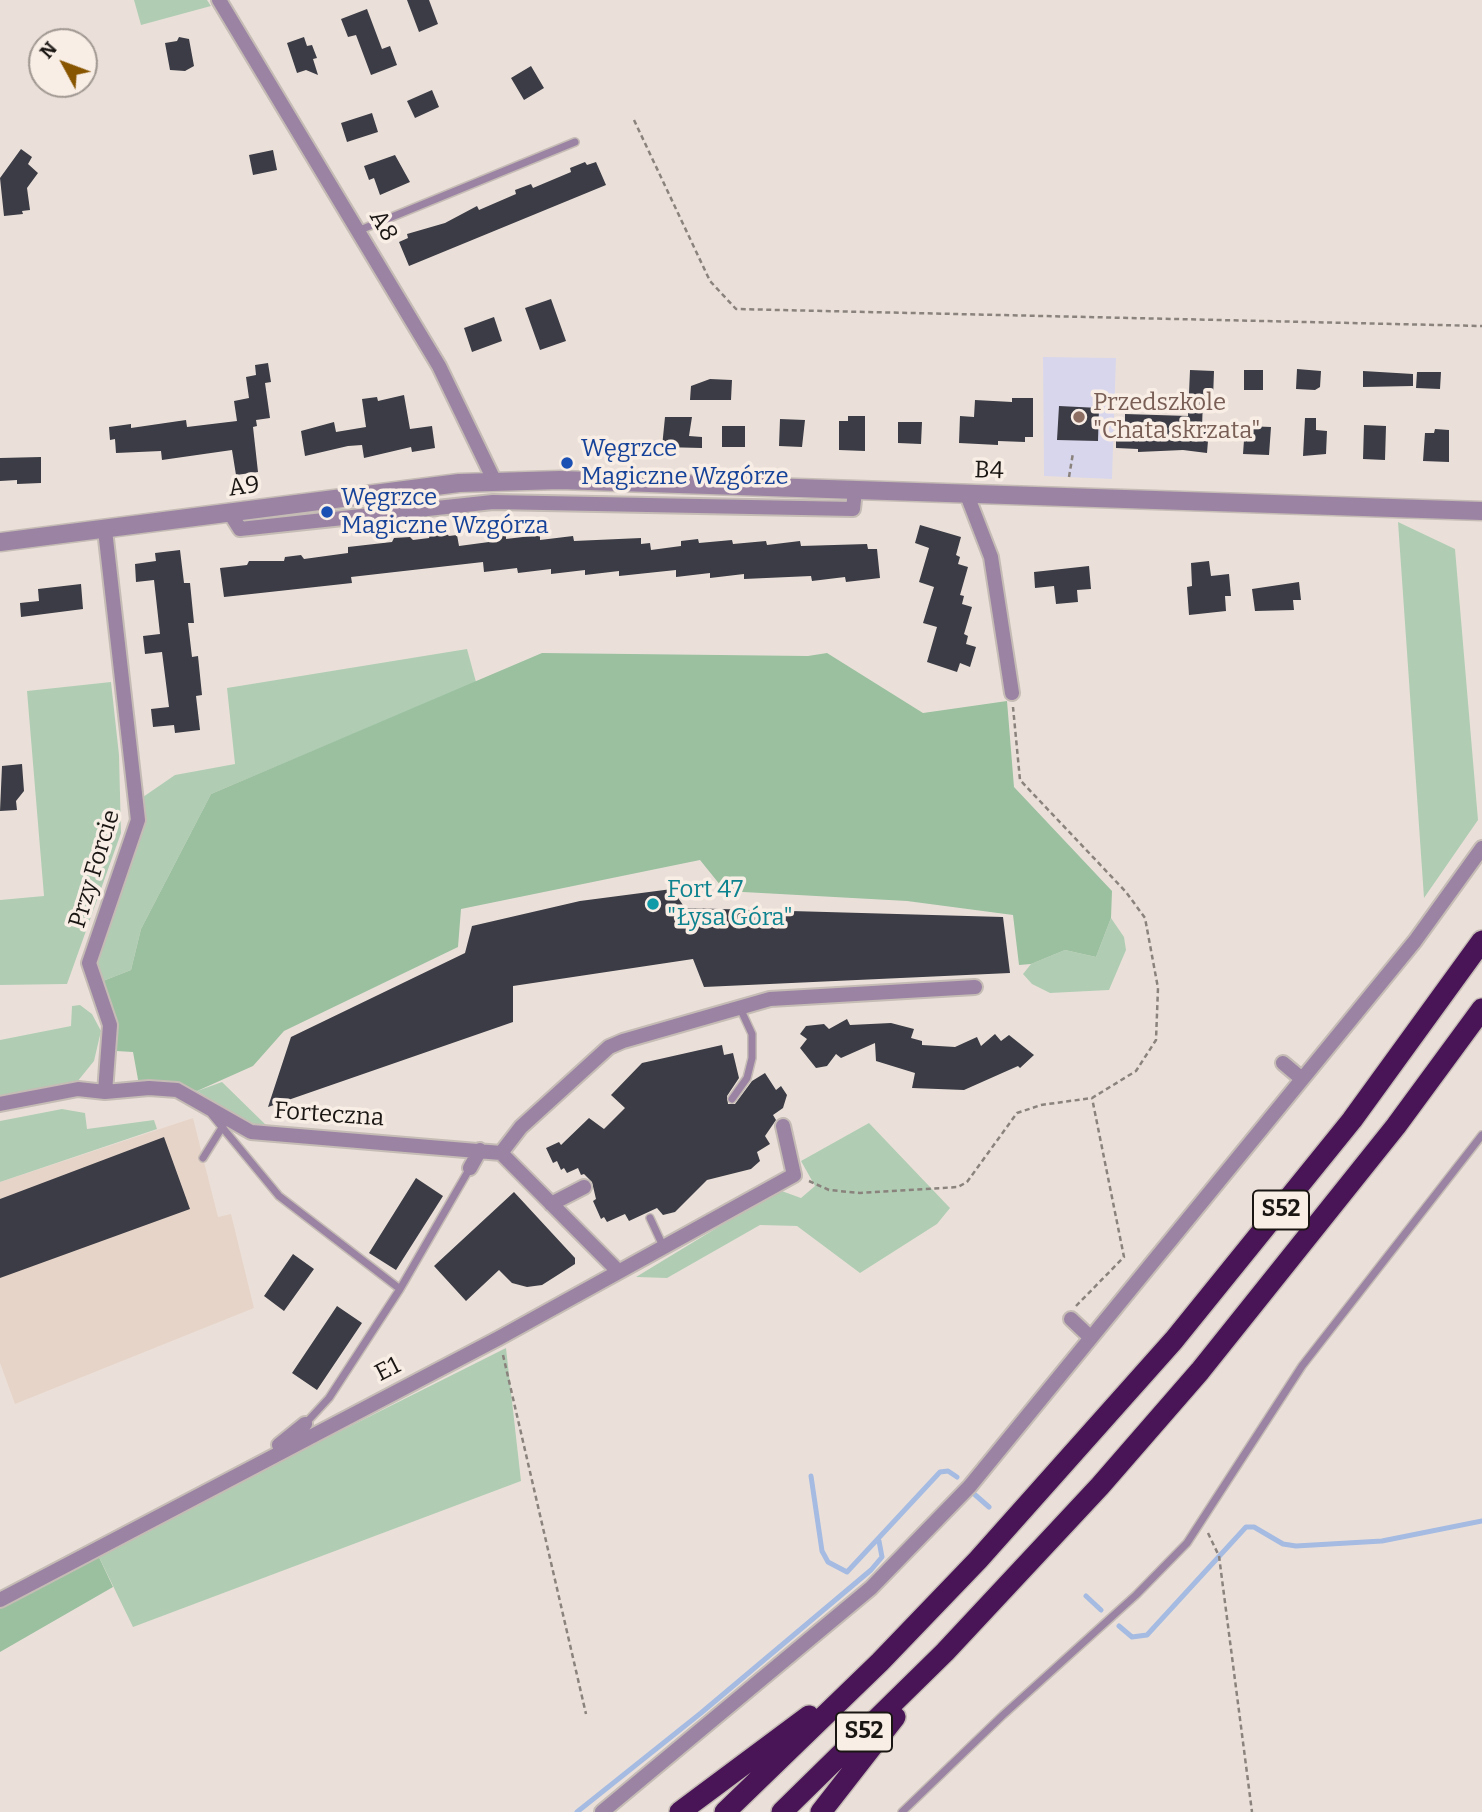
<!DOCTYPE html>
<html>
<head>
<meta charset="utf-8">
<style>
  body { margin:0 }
  #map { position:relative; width:1482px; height:1812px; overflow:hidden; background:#ebe0d9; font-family:Bitter,serif }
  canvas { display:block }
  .north { position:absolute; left:28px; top:28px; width:70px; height:70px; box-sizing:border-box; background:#f9eee6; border:2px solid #a09892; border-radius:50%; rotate:311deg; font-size:19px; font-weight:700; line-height:28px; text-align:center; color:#1a1613 }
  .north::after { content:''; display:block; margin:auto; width:24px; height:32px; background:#850; clip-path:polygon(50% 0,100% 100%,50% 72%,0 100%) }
</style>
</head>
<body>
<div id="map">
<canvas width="1482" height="1812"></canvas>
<div class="north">N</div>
</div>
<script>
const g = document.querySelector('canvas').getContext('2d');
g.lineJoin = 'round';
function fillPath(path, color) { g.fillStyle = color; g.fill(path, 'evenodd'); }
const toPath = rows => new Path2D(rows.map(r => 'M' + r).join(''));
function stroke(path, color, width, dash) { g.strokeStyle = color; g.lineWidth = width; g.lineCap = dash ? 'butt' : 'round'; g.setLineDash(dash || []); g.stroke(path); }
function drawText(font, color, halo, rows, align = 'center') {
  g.font = font + ' Bitter,serif'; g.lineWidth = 7; g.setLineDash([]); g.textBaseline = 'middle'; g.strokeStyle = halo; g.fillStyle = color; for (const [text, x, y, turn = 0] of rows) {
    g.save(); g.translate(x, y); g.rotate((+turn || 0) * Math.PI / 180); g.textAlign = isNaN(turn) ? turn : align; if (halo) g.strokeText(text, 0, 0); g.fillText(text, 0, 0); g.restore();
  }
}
const built = toPath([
  [193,1118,218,1217,231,1214,254,1308,15,1404,0,1363,0,1182]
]);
const education = toPath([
  [1043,357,1116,358,1112,479,1044,476]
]);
const green = toPath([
  [134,0,207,0,211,6,141,25],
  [1398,522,1455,549,1478,820,1424,898],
  [467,649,476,682,211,794,141,929,131,970,103,981,96,967,144,817,143,797,175,775,235,764,227,688],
  [111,682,119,755,121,833,67,984,0,985,0,900,44,896,27,691],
  [1111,918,1124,937,1126,950,1109,990,1050,993,1032,984,1023,974,1031,964,1065,950,1096,957],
  [80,1005,92,1014,101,1031,94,1061,77,1082,0,1096,0,1040,71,1026,72,1006],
  [222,1082,267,1126,249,1123,197,1091],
  [62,1109,85,1113,87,1129,154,1120,157,1129,0,1182,0,1121],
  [869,1123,950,1208,937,1224,860,1273,797,1226,760,1225,667,1278,636,1277,779,1190,801,1198,815,1186,801,1161],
  [506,1348,521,1481,133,1627,97,1553]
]);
const forest = toPath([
  [542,653,808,656,827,653,923,713,1007,701,1014,787,1112,891,1111,918,1096,957,1065,950,1031,964,1019,965,1013,915,907,901,725,891,700,860,461,909,458,947,284,1031,253,1066,197,1091,170,1082,139,1085,133,1052,116,1051,118,1022,103,981,131,970,141,929,211,794],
  [97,1553,113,1587,0,1652,0,1606]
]);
const stream = toPath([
  [811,1476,822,1551,828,1562,847,1572,940,1472,948,1471,957,1477],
  [973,1493,989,1507],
  [1086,1596,1101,1610],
  [1119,1626,1132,1637,1147,1635,1246,1527,1254,1527,1283,1544,1296,1546,1382,1541,1482,1521],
  [577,1812,701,1713,871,1570,882,1557,879,1541]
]);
const building = toPath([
  [407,0,429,0,438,24,419,32],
  [367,9,382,49,390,46,397,65,371,75,356,35,348,37,341,19],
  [179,37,189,39,194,66,185,71,170,70,165,43,177,41],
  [304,37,307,46,312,45,317,58,313,59,318,75,306,70,297,73,287,43],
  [531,66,544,88,524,100,511,78],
  [432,90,439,107,415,118,407,101],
  [372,113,378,132,347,142,341,123],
  [21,149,32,157,28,164,38,173,27,188,30,210,22,211,23,214,4,216,0,178],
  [273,150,277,170,253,175,249,155],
  [395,155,410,182,380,195,374,178,369,180,364,166],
  [585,162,587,165,596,162,606,185,409,266,399,242,408,238,407,234,445,223,477,206,479,210,516,194,515,190,531,184,533,188,571,172,570,168],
  [551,299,566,341,540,350,525,308],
  [494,317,502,341,472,352,464,328],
  [268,363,271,382,265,383,270,418,256,420,257,426,253,427,258,472,236,475,232,450,162,460,161,451,116,453,115,439,110,440,109,427,131,424,131,428,186,420,187,427,237,421,234,401,249,398,246,377,256,375,255,365],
  [1297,369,1321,371,1320,387,1315,390,1296,389],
  [1190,370,1214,371,1213,399,1203,398,1202,428,1209,428,1207,453,1183,450,1138,452,1138,449,1116,448,1116,431,1125,432,1125,414,1188,416],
  [1244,370,1263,370,1263,390,1244,390],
  [1363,371,1413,374,1413,386,1363,387],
  [1417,372,1441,372,1440,389,1416,388],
  [710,379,732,380,731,400,690,400,691,386],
  [404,395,410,429,432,426,435,448,412,452,411,447,364,458,362,445,348,446,305,456,301,431,334,422,336,432,366,427,362,399,377,397,378,401],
  [1012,398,1033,398,1033,437,1025,437,1025,442,998,441,998,445,959,443,960,416,974,417,975,400,1012,402],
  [1059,406,1099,408,1098,441,1057,440],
  [848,416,865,416,865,451,839,450,839,421,848,421],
  [665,417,692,417,689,436,702,437,702,448,662,447],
  [1305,418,1316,418,1316,430,1327,431,1326,454,1303,456],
  [780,419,805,420,802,447,779,446],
  [898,422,922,422,921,444,898,443],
  [1364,425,1386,426,1385,460,1363,459],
  [722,426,745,426,745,447,722,447],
  [1245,426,1271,427,1269,455,1243,454],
  [1435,429,1449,430,1449,462,1423,461,1425,433,1434,433],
  [41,457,41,483,17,484,17,480,0,481,0,458],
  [920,525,961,537,956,555,960,557,958,564,968,567,960,595,964,596,962,604,972,607,964,634,968,636,966,644,976,647,970,667,960,663,957,672,927,662,937,627,923,623,934,587,919,582,929,548,915,543],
  [446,533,449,536,457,535,459,546,489,542,488,536,506,534,506,539,540,535,540,540,573,536,574,541,641,538,641,544,650,543,651,550,681,546,681,541,698,539,699,543,732,540,733,544,766,541,767,545,800,541,801,546,867,544,868,549,877,549,880,578,846,582,845,577,812,581,811,576,744,579,744,574,710,578,710,573,676,577,676,570,619,576,619,571,585,575,585,570,551,574,551,569,518,573,517,568,484,572,483,562,351,577,352,583,224,597,220,568,247,565,249,561,284,561,285,557,301,555,304,559,348,553,348,547,392,542,394,538,410,537,413,540,429,538,430,534],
  [180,550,184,583,190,583,194,623,188,623,192,657,198,656,202,695,196,696,200,730,175,733,174,725,153,727,151,709,169,707,162,652,145,654,143,636,160,634,154,580,136,582,135,564,156,561,155,553],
  [1209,561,1211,576,1229,574,1231,596,1225,596,1226,611,1189,615,1187,587,1192,586,1191,563],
  [1089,566,1091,589,1077,590,1078,602,1056,604,1054,586,1035,588,1034,572],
  [1299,582,1301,600,1293,600,1294,610,1255,611,1252,589],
  [81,584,83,609,21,617,20,603,39,601,38,589],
  [22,764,24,791,16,801,17,810,0,811,2,766],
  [672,889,685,908,1003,917,1010,973,704,987,693,959,513,986,513,1022,268,1107,291,1037,465,953,472,926,580,901],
  [847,1019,850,1025,891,1023,914,1029,911,1038,922,1041,922,1045,955,1047,977,1037,981,1046,995,1034,1001,1041,1009,1035,1034,1055,1020,1068,1018,1066,964,1090,912,1088,915,1073,876,1061,875,1043,841,1058,836,1054,827,1066,816,1068,800,1048,807,1039,800,1034,806,1026,824,1024,829,1029],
  [722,1045,724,1055,733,1053,739,1078,727,1096,728,1104,735,1104,752,1081,765,1073,776,1090,781,1086,787,1095,783,1108,773,1115,776,1120,765,1136,770,1144,757,1152,760,1161,751,1169,707,1180,675,1212,663,1215,657,1208,629,1221,625,1214,607,1222,604,1217,601,1219,593,1201,596,1199,592,1182,584,1174,581,1175,578,1168,567,1173,564,1168,561,1170,557,1161,553,1163,546,1148,559,1142,561,1145,589,1118,604,1129,625,1108,611,1095,642,1063],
  [164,1137,190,1209,0,1278,0,1199],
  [416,1178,443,1196,396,1270,369,1253],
  [514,1192,575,1258,575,1264,542,1285,527,1287,512,1283,499,1270,466,1301,434,1266],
  [293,1254,314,1269,284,1311,264,1296],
  [337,1306,362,1323,317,1390,292,1373]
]);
const path = toPath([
  [634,120,710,281,736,309,1482,326],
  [1069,477,1073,453],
  [809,1181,829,1190,860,1193,958,1187,967,1182,1017,1113,1041,1105,1092,1098,1136,1071,1156,1040,1158,988,1145,918,1126,892,1020,780,1013,707],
  [1076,1306,1124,1257,1092,1098],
  [503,1355,586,1714],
  [1208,1533,1219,1556,1252,1812]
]);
const service = toPath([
  [360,230,575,142],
  [732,1099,747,1078,752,1058,752,1034,740,1008],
  [212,1115,279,1196,400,1289],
  [203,1158,223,1126],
  [650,1218,663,1246],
  [305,1424,329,1398,400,1289,470,1168],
  [902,1812,1003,1715,1136,1595,1187,1543,1302,1366,1482,1135]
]);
const minor = toPath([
  [219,0,439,366,495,482],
  [967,495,991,557,1012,693],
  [230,513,240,529,493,502,853,509,855,491],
  [1283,1063,1302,1079],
  [105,1092,110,1025,89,963,138,820,105,530],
  [0,1104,78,1089,105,1092,149,1088,177,1090,251,1132,501,1153,618,1271],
  [501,1153,521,1127,609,1047,623,1041,770,999,975,987],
  [470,1168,480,1150],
  [551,1204,584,1187],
  [1071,1319,1091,1338],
  [279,1445,305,1424],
  [0,1600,499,1338,794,1175,783,1126],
  [602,1812,871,1588,970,1486,1415,941,1482,848]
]);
const tertiary = toPath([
  [0,542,459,483,560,480,1482,511]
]);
const motorway = toPath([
  [680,1812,809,1716],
  [725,1812,880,1662,978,1560,1174,1340,1352,1120,1482,941],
  [782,1812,945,1652,1100,1486,1200,1371,1396,1126,1482,1009],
  [821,1812,895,1717]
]);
const markers = [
  [1079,417,7,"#8d6e63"],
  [567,463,7,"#1a4fb4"],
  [327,512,7,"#1a4fb4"],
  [653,904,7,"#0f9aa8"]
];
const shields = [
  [1281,1210,56],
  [864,1732,56]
];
const shieldNames = [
  ["S52",1281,1210],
  ["S52",864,1732]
];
const streetNames = [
  ["A8",383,226,60],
  ["B4",989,471,2],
  ["A9",244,487,-8],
  ["Przy Forcie",95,869,-73],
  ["Forteczna",329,1115,4],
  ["E1",388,1370,-27]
];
const educationNames = [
  ["Przedszkole",1093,403],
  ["\"Chata skrzata\"",1093,431]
];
const transitNames = [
  ["Węgrzce",581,449],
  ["Magiczne Wzgórze",581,477],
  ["Węgrzce",341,498],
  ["Magiczne Wzgórza",341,526]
];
const cultureNames = [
  ["Fort 47",667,890],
  ["\"Łysa Góra\"",667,918]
];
fillPath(built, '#e6d4c8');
fillPath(education, '#d8d6ec');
fillPath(green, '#b0cdb4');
fillPath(forest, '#9ac0a0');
stroke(stream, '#a5bbe2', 5);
fillPath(building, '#3b3c45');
stroke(service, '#c5bcb5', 10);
stroke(minor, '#c5bcb5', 18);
stroke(tertiary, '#c5bcb5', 21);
stroke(motorway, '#c5bcb5', 24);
stroke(path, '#8a827d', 2.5, [5, 3.5]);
stroke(service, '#9b83a3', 7);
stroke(minor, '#9b83a3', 14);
stroke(tertiary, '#9b83a3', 18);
stroke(motorway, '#491557', 21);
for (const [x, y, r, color] of markers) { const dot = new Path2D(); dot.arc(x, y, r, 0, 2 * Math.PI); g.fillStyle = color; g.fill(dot); stroke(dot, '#f9eee6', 2.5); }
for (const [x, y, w] of shields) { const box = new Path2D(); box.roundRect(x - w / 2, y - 19.5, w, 39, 5); g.fillStyle = '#f9eee6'; g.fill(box); stroke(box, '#1a1613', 2); }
drawText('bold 23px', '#1a1613', null, shieldNames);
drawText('24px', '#1a1613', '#f9eee6', streetNames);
drawText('24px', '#785e54', '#f9eee6', educationNames, 'left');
drawText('24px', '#164399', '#f9eee6', transitNames, 'left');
drawText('24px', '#0d838f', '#f9eee6', cultureNames, 'left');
</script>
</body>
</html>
